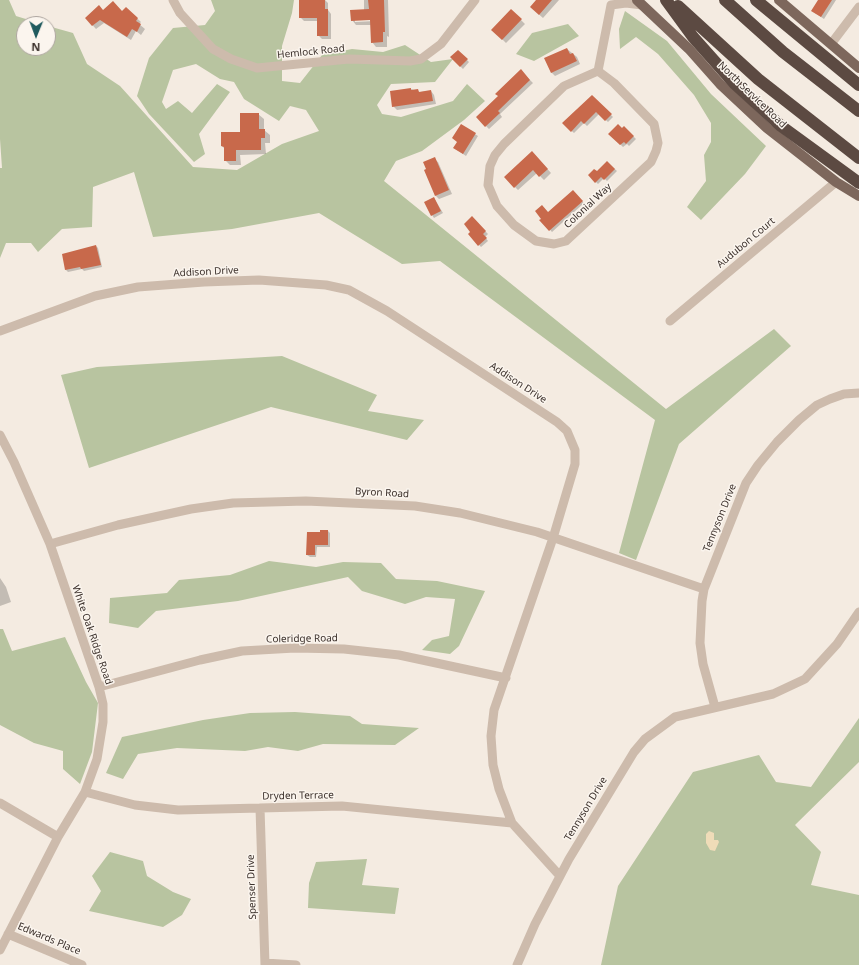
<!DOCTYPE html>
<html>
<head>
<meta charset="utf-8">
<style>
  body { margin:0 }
  #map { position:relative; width:859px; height:965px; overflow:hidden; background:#f4ebe1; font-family:"Noto Sans",sans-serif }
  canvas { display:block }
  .north { position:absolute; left:16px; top:16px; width:40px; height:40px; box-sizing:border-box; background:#fbf5ee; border:1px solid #aea6a0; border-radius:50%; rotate:181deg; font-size:11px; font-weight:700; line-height:16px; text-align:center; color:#3b302b }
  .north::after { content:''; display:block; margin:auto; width:14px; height:18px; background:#1f5a5e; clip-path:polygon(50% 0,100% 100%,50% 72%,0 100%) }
</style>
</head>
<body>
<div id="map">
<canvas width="859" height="965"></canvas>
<div class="north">N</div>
</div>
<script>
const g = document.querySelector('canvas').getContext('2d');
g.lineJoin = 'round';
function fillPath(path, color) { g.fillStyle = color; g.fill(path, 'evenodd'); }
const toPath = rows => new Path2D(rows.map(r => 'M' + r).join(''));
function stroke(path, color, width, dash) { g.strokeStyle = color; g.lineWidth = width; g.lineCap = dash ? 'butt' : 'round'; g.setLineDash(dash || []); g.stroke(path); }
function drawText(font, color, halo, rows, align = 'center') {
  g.font = font + ' "Noto Sans",sans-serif'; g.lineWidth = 3; g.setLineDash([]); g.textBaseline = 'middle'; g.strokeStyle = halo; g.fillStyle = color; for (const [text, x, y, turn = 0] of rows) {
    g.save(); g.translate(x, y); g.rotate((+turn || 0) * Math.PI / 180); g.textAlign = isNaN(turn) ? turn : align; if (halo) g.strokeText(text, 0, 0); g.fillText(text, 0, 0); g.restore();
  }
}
const green = toPath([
  [0,0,9,0,16,16,42,24,24,24,24,48,48,48,48,26,73,33,87,64,120,86,193,167,237,170,282,144,319,131,306,110,290,106,279,121,244,99,234,82,220,79,196,64,173,70,162,102,166,109,178,101,192,113,217,84,230,92,199,134,205,154,194,162,149,114,137,96,149,58,173,28,205,25,215,11,211,0,294,0,292,13,282,46,282,81,300,83,322,55,352,49,383,52,405,45,431,62,453,59,435,82,391,84,377,105,382,114,401,117,453,101,467,84,485,101,464,120,422,151,396,161,384,181,666,409,774,329,791,346,679,444,636,560,619,553,655,420,440,261,402,264,319,213,232,229,153,237,134,172,93,187,92,227,62,229,38,252,31,243,6,243,0,258,0,168,2,168,0,139],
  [625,11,667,41,711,94,766,146,745,174,701,220,687,207,706,181,704,155,711,142,711,123,694,95,658,54,636,37,620,49,619,29],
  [568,24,579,36,534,61,516,54,532,33],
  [282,356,377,395,368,411,424,420,407,440,271,407,89,468,61,375,97,367],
  [269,561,316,567,343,562,381,563,396,579,437,581,485,591,459,646,450,654,422,650,432,640,449,636,455,599,426,597,405,604,362,591,348,577,238,601,156,611,138,628,109,623,110,598,167,593,179,580,230,575],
  [0,629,3,629,12,651,65,637,86,682,98,703,92,752,80,784,63,769,63,751,34,743,0,725],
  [295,712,350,716,362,724,419,728,395,745,323,744,298,751,268,747,245,751,177,748,138,754,123,779,106,773,122,737,203,720,250,713],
  [859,718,859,762,795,825,821,852,811,885,859,895,859,965,601,965,618,886,693,772,759,755,776,782,811,787],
  [110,852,143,861,147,876,173,892,191,899,182,915,163,927,89,911,101,891,92,876],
  [367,859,362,885,399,888,395,914,308,908,309,883,316,862]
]);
const sand = toPath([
  [709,831,714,833,714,840,718,840,719,842,715,851,710,850,706,843,706,834]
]);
const shadow = toPath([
  [306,0,325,0,328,3,328,10,331,14,331,39,322,39,318,35,318,21,304,21,300,17],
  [364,0,388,0,389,37,387,36,387,47,376,47,372,42,371,25,356,25,352,20,364,10],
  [375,19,375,21,355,22,355,20],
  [537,0,559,0,543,18,535,11],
  [819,0,836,0,824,19,815,13],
  [126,8,141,22,139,24,145,29,141,35,136,31,131,40,104,23,96,29,86,18,103,11,122,12],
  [511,10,525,24,506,43,493,30],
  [567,49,577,57,580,64,555,76,551,72],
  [458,51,469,62,463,69,451,57],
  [521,71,533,83,500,114,502,117,489,129,477,117,499,97],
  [411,89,420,92,431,91,434,95,436,104,397,110,393,106],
  [592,96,613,117,608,122,599,114,587,126,584,123,574,133,563,123],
  [258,114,264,119,264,130,270,135,270,143,265,143,266,154,240,155,241,165,230,165,225,160,225,149,222,146,241,133],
  [461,125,478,136,466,156,454,148,458,142],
  [624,127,636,139,629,146,627,144,623,147,610,134],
  [532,152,551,173,544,180,537,173,518,190,505,177],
  [434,159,438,162,452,194,439,199,436,196,427,169],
  [607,162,617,171,607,181,604,178,598,184,589,175,597,172],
  [573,192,584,203,552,232,541,220],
  [434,198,443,213,434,218,432,215],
  [472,218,488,234,485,237,488,241,481,247,469,234,472,232],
  [96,246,98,248,102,267,84,271,82,269,68,272,66,270,63,255],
  [328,531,330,533,330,547,317,547,316,557,310,557,307,555,308,533,321,533],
  [0,578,6,587,11,602,0,606]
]);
const building = toPath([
  [299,0,325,0,325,9,328,9,328,36,317,36,317,18,299,18],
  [368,0,384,0,385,32,383,32,383,42,371,43,370,20,351,21,350,10,369,9],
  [536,0,552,0,539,15,530,7],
  [818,0,832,0,821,17,811,11],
  [113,1,122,11,126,7,138,18,136,21,141,24,137,32,132,29,127,37,100,20,92,26,85,18,99,5,103,10],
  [511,9,522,19,502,40,491,30],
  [567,48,570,54,573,53,577,61,551,73,544,58],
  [458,50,468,59,460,67,450,57],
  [521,69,530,80,498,111,500,113,485,127,476,117,498,96,495,94],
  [411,88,411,90,418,89,419,92,431,90,433,101,392,107,390,91],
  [592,95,612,114,605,121,596,112,584,124,581,121,571,132,562,123],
  [240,113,259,113,259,129,265,129,265,138,261,138,261,150,236,150,236,161,224,161,224,147,221,146,221,132,240,132],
  [461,124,476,133,463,154,453,148,457,142,452,138],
  [618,124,622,128,624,126,634,136,626,144,624,142,620,145,608,134],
  [532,151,548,169,539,177,533,170,514,188,504,177],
  [435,157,449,190,435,196,424,170,426,169,423,162],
  [607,161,615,169,604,180,601,177,595,183,588,175,594,169,597,171],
  [573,190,583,201,549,231,539,220,541,219,535,211,542,205,548,212],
  [434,197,441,211,431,216,424,202],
  [472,216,486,231,483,234,487,238,478,246,468,234,470,232,464,224],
  [96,245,101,265,81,269,80,267,65,270,62,254],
  [320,530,328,530,328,545,315,545,315,555,306,555,307,532,320,532]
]);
const minor = toPath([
  [173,0,180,13,213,49,231,59,257,68,349,59,410,61,421,59,441,44,475,0],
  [611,5,626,3,642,5],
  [831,44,859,7],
  [598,71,614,83,654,124,658,143,656,151,651,162,566,241,554,244,536,241,514,225,497,206,488,185,490,166,495,155,504,144,564,86,598,71],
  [598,71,611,5],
  [670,321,836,182],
  [0,331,95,296,138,287,204,282,259,280,326,285,349,290,387,311,557,422,567,431,575,450,575,464,553,538,494,710,491,736,493,765,499,789,512,823,560,876],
  [0,435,14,462,50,544,99,687,103,704,103,722,97,759,85,792,58,837,0,950],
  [50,544,118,525,191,509,233,503,306,501,415,506,460,513,537,532,704,589],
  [99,687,200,660,242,651,295,648,344,649,399,655,506,678],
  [715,707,703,664,700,643,702,601,704,589,746,483,758,465,777,442,799,420,817,405,830,399,844,394,859,393],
  [85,792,135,805,178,810,342,806,512,823],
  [0,803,58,837],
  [260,808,265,965],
  [8,934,82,965],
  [265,963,296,965],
  [517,965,535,924,569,859,634,752,645,739,675,717,773,694,805,679,837,644,859,612]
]);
const major = toPath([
  [637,0,689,49,720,84,767,128,836,182,859,196],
  [779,0,859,68]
]);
const highway = toPath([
  [666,0,693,37,734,83,781,126,859,183],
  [725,0,783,52,859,111],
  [756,0,859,85],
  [678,6,758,79,859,158]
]);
const streetNames = [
  ["Hemlock Road",311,52,-6],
  ["North Service Road",752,95,44],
  ["Colonial Way",588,206,-43],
  ["Audubon Court",746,243,-40],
  ["Addison Drive",206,272,-3],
  ["Addison Drive",518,383,33],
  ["Byron Road",382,493,3],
  ["Tennyson Drive",720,518,-68],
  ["White Oak Ridge Road",92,635,71],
  ["Coleridge Road",302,639,-1],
  ["Dryden Terrace",298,796,-1],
  ["Tennyson Drive",586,809,-59],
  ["Spenser Drive",252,887,-92],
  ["Edwards Place",49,939,23]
];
fillPath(green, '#b8c4a0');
fillPath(sand, '#efdcb8');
fillPath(shadow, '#0003');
fillPath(building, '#c8694b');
stroke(minor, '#cdbbac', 9);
stroke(major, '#7d675c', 10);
stroke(highway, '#5c4a42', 12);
drawText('10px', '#3b302b', '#fbf5ee', streetNames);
</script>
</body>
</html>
